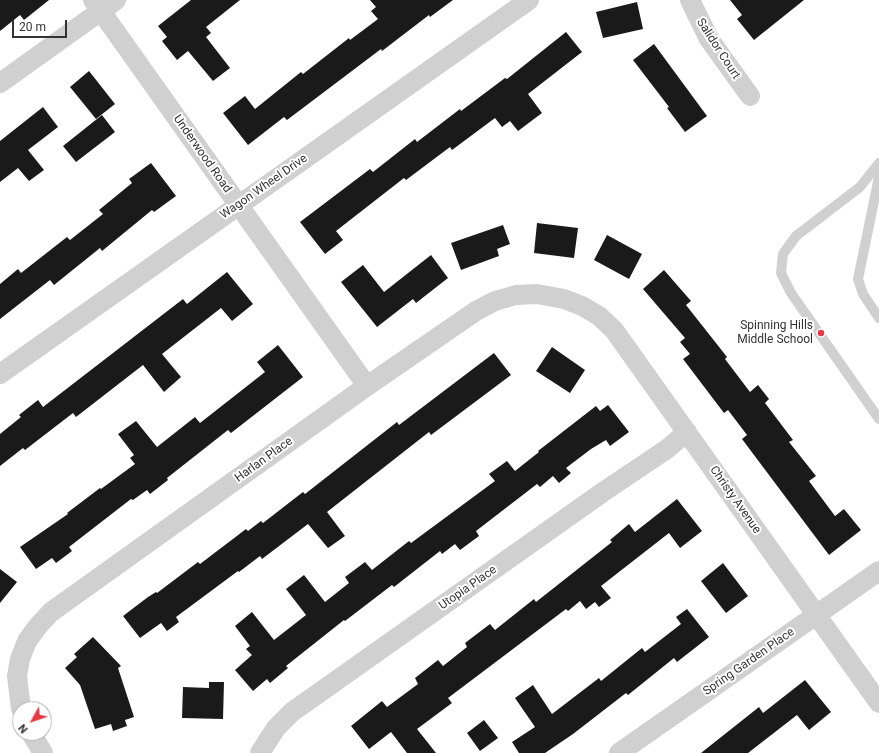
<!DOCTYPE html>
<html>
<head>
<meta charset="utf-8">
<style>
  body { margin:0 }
  #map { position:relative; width:879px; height:753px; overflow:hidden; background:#fff; font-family:Roboto,sans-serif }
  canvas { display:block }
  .north { position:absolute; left:12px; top:701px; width:40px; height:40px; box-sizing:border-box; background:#fff; border:1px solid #adadad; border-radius:50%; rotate:230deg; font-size:11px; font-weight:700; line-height:16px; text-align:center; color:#333 }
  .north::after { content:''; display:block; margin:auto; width:14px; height:18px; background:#e63946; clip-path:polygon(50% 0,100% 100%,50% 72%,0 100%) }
  .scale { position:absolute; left:12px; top:20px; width:55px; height:18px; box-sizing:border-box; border:2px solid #333; border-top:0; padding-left:5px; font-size:12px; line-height:14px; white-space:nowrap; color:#333; -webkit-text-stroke:3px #fff; paint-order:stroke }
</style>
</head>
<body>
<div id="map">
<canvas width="879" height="753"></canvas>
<div class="north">N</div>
<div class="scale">20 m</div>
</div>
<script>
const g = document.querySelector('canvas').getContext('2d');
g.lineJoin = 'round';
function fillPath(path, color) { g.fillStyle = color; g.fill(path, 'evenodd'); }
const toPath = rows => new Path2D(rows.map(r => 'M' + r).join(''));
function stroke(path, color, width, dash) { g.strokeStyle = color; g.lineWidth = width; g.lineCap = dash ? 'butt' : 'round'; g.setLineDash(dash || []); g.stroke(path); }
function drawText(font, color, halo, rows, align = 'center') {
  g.font = font + ' Roboto,sans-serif'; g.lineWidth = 4; g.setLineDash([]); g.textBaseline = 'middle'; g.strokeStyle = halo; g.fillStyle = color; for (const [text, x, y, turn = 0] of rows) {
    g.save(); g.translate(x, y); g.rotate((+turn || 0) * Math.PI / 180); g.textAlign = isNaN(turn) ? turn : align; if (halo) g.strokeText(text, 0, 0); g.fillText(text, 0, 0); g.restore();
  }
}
const building = toPath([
  [0,0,49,0,24,20,20,15,0,31],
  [191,0,240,0,206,27,211,33,206,37,230,68,213,81,188,51,177,60,162,41,167,37,158,26],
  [370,0,453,0,430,17,429,15,382,51,381,49,287,120,284,117,248,145,223,113,245,96,255,109,301,72,303,74,349,38,350,40,378,19,371,11,376,7],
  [730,0,804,0,754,40,737,19,742,15],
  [637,2,643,29,603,38,596,12],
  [566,32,582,52,528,94,542,113,518,131,510,121,502,127,495,118,452,150,450,147,406,180,404,178,336,231,343,240,325,254,300,222,370,169,373,172,415,139,417,142,460,109,461,111,505,78,507,79],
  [654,44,707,116,685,132,667,108,669,107,633,60],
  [89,71,115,104,96,119,70,87],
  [43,107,58,127,28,150,44,170,29,181,18,168,0,182,0,141],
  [102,115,115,132,76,162,63,146],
  [151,163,176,196,154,212,152,210,102,251,100,248,54,285,50,280,0,319,0,284,18,269,21,273,67,237,70,240,103,214,99,210,132,183,129,179],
  [537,223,578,228,574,258,534,253],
  [503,225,510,244,497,249,499,256,461,270,451,243],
  [607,235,642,254,629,279,594,260],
  [431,255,448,278,416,303,413,299,377,327,341,282,363,265,384,292],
  [664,270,691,301,686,305,727,357,725,359,750,392,758,385,769,399,765,403,793,440,789,442,816,476,809,481,835,516,844,509,861,530,829,555,742,439,747,435,728,410,724,413,683,359,690,354,680,342,685,338,643,289],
  [227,272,253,304,232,321,221,308,162,354,181,377,164,392,143,365,76,417,73,413,25,450,23,448,0,466,0,434,21,417,19,415,38,400,43,407,183,299,187,304],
  [278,345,303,377,231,433,228,430,167,478,168,480,150,494,147,490,133,500,131,499,69,547,72,551,56,563,52,558,36,569,20,547,68,514,67,513,100,488,101,489,135,464,130,458,134,455,118,434,136,421,157,447,195,417,200,423,265,372,257,362],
  [552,347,585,370,570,393,536,371],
  [494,353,511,375,431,435,429,432,327,512,345,536,328,548,308,524,262,559,260,556,239,572,238,571,176,617,179,622,167,631,161,623,140,638,123,616,148,597,156,592,157,593,198,562,200,564,246,529,248,531,261,521,263,523,303,492,305,494,397,422,399,425],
  [608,405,629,432,610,446,606,440,591,449,566,468,571,473,559,483,553,476,540,487,537,484,476,531,479,536,460,550,455,544,442,554,440,551,394,587,392,585,345,621,344,620,286,666,288,668,270,683,267,679,253,691,235,670,252,655,246,649,250,646,235,626,252,612,274,640,306,615,286,589,304,575,325,602,349,583,345,577,365,562,372,570,409,541,411,543,495,481,489,474,507,461,515,471,539,452,538,451,596,406,600,411],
  [677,499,702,531,680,548,669,533,601,586,611,598,599,607,595,602,586,609,580,601,568,611,566,609,448,698,452,703,417,729,436,753,407,753,391,732,369,749,351,726,382,701,387,707,418,684,415,678,438,660,443,666,467,647,465,643,490,624,495,630,534,599,536,602,612,542,610,540,629,524,635,532],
  [723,563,748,596,726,613,701,581],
  [0,569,17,582,0,603],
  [687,609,709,637,677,662,674,658,628,695,626,693,573,734,545,753,519,753,512,742,535,727,515,698,533,685,552,714,599,678,601,681,642,648,645,652,681,624,676,617],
  [93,637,121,666,118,668,134,717,125,720,127,726,113,731,111,724,95,729,80,685,65,668,77,657,74,654],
  [805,680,831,712,809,730,797,715,748,753,701,753,759,707,763,713],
  [209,682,224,682,223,719,182,718,183,687,209,688],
  [484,720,498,738,480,751,467,733]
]);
const lane = toPath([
  [879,163,860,187,796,236,783,254,781,273,791,293,879,419],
  [879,177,858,279,863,294,879,318]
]);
const street = toPath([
  [93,0,367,386],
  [690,0,709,39,750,96],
  [0,83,116,0],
  [0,374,529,0],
  [21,709,17,676,20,659,27,641,38,626,51,612,367,386,476,311,495,301,516,295,537,294,564,299,582,306,599,316,614,330,879,703],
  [31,733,43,753],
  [260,753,276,728,292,712,603,492,667,449,687,432],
  [619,753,879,571]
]);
const markers = [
  [821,333,4,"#e63946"]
];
const streetNames = [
  ["Salidor Court",718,49,57],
  ["Underwood Road",202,154,55],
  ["Wagon Wheel Drive",264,187,-35],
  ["Harlan Place",264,460,-36],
  ["Christy Avenue",735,500,55],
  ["Utopia Place",468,588,-35],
  ["Spring Garden Place",749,662,-35]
];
const poiNames = [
  ["Spinning Hills",813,326],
  ["Middle School",813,340]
];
fillPath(building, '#1a1a1a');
stroke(lane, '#d0d0d0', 10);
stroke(street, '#d0d0d0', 20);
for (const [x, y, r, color] of markers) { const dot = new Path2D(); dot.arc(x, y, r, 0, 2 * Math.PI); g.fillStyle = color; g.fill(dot); stroke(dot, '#fff', 1.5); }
drawText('12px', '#333', '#fff', streetNames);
drawText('12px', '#333', '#fff', poiNames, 'right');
</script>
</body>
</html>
